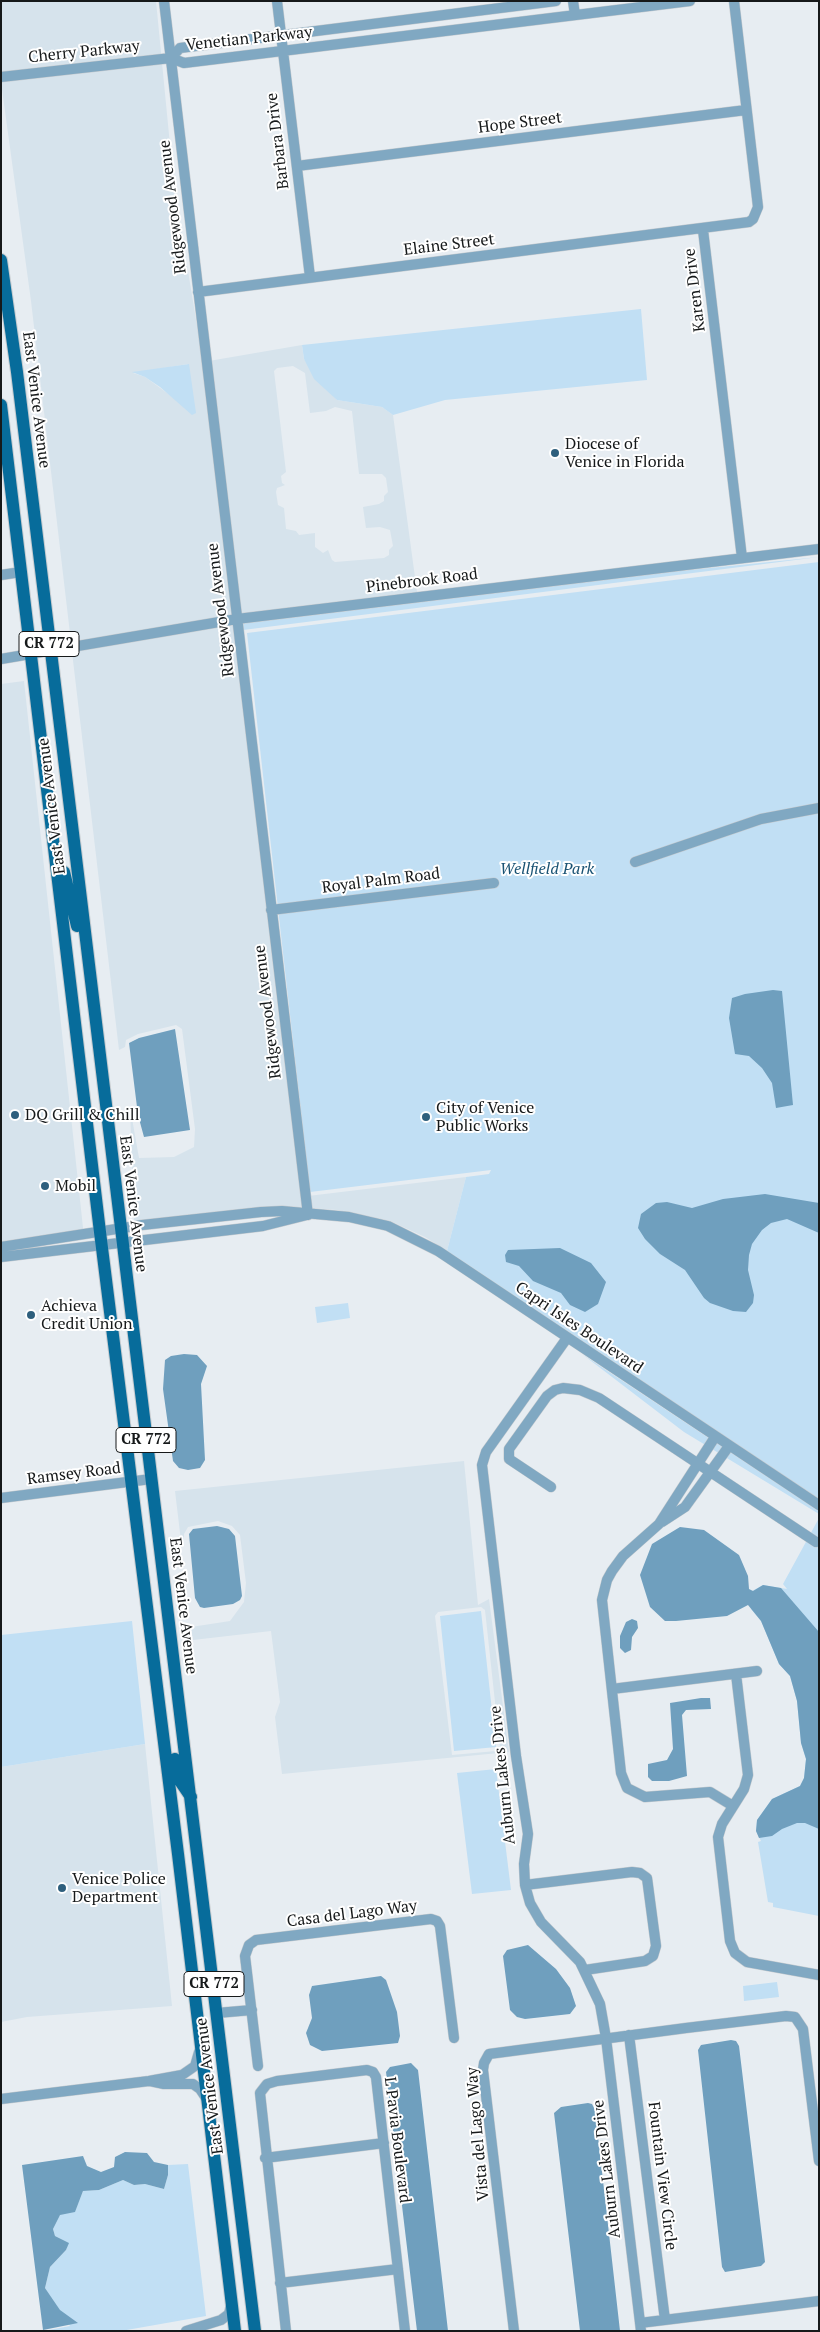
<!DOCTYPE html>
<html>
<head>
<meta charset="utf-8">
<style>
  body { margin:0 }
  #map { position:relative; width:820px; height:2332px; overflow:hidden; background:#e7edf2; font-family:"PT Serif",serif }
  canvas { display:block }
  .frame { position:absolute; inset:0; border:2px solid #16191a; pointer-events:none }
</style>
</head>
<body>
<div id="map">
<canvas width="820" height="2332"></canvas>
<div class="frame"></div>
</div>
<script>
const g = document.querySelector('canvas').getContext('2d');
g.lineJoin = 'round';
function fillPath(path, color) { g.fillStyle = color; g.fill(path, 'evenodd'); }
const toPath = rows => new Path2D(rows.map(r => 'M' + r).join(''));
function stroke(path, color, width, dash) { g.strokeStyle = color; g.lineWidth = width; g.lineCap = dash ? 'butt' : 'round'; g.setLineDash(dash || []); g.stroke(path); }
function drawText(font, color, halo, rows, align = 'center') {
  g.font = font + ' "PT Serif",serif'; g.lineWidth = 4; g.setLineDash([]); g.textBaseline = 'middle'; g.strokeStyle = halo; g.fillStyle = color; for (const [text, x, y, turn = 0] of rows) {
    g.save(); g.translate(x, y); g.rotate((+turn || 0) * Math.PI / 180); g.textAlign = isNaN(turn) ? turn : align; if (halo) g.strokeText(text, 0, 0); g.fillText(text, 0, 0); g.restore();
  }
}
const built = toPath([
  [1,1,156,1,174,186,203,362,302,345,304,359,337,400,382,407,393,415,417,592,236,614,71,642,31,301,1,82],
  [188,364,174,398,145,377,133,373],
  [293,366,305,373,310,413,326,411,335,407,352,411,359,474,382,474,386,478,388,492,384,496,384,501,379,504,363,507,366,528,380,527,390,530,393,546,389,550,389,555,384,558,335,562,332,560,328,550,323,553,315,547,315,533,299,535,296,531,286,529,284,508,278,505,276,492,277,488,285,485,282,483,281,476,286,472,274,371,277,368],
  [239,624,308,1196,466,1177,447,1251,425,1237,390,1221,337,1210,283,1206,261,1207,134,1221,130,1107,139,1158,174,1157,194,1147,195,1129,182,1029,176,1025,138,1034,126,1040,125,1047,119,1050,72,652],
  [24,681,84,1237,1,1244,1,684],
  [464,1461,478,1605,489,1599,509,1752,282,1774,275,1717,280,1702,271,1631,193,1640,191,1627,230,1621,244,1602,246,1583,240,1535,232,1526,218,1521,188,1527,184,1534,184,1541,181,1541,175,1491],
  [481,1607,485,1610,500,1748,496,1751,452,1755,435,1616,438,1612],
  [145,1744,172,2006,27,2017,1,2022,1,1767]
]);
const green = toPath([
  [641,309,647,380,445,400,393,415,382,407,337,400,314,379,304,359,302,345],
  [189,364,196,413,192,415,160,387,145,377,132,372],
  [819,557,243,630,239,624,680,571],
  [819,562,819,1499,447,1251,466,1177,489,1174,491,1170,310,1192,247,633],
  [348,1303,350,1318,317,1323,315,1307],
  [582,1354,819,1511,819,1514,684,1432],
  [819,1518,819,1916,773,1907,773,1903,768,1902,758,1842,761,1841,756,1831,757,1820,772,1799,800,1786,804,1778,806,1759,801,1743,797,1701,790,1676,779,1664,761,1621,751,1609,752,1591,763,1585,787,1589,783,1584],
  [481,1611,496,1747,454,1751,440,1616],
  [132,1621,145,1744,1,1767,1,1635],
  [496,1769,511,1890,472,1894,457,1773],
  [777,1982,779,1997,744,2001,743,1986],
  [188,2164,206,2316,121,2331,44,2331,70,2326,45,2288,50,2267,66,2250,68,2243,55,2236,53,2229,60,2214,75,2211,83,2191,99,2190,123,2180,134,2185,145,2184,164,2189,168,2175,168,2165]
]);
const water = toPath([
  [773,990,782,991,793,1105,776,1108,772,1083,762,1068,749,1056,735,1054,729,1018,732,998,745,994],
  [175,1029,190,1130,144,1137,138,1115,129,1043,139,1038],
  [765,1194,819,1203,819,1233,787,1219,771,1223,762,1230,752,1244,749,1255,748,1270,754,1295,753,1303,746,1312,733,1311,710,1303,704,1298,685,1270,660,1254,645,1239,638,1228,641,1214,656,1203,667,1202,692,1208,723,1199],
  [560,1248,591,1263,606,1282,598,1304,585,1312,570,1305,561,1293,533,1281,519,1266,506,1262,505,1255,508,1250],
  [184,1354,197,1355,207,1366,201,1384,205,1460,200,1468,188,1470,179,1468,173,1461,163,1389,165,1360,171,1356],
  [217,1526,229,1529,235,1536,242,1596,240,1600,233,1604,204,1608,200,1607,195,1598,189,1534,193,1529],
  [680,1527,704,1530,739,1555,748,1576,749,1589,753,1591,763,1585,781,1588,819,1632,819,1829,805,1823,797,1823,782,1829,772,1836,759,1838,756,1831,757,1820,772,1799,800,1786,804,1778,806,1759,801,1743,797,1701,790,1676,779,1664,761,1621,748,1605,727,1616,676,1621,665,1621,650,1607,640,1575,652,1544],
  [632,1619,637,1621,638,1628,632,1637,631,1650,625,1653,620,1648,620,1636,626,1622],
  [701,1698,710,1698,711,1709,686,1710,682,1715,687,1776,669,1781,652,1781,648,1777,648,1764,667,1760,673,1749,670,1703],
  [528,1945,556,1969,570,1988,576,2006,570,2014,525,2019,517,2017,510,2010,503,1956,507,1950],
  [381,1976,386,1980,397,2012,400,2036,398,2043,322,2051,310,2045,306,2033,312,2018,309,1995,312,1986],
  [731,2040,736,2041,739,2046,765,2262,761,2266,725,2272,722,2267,698,2050,701,2045],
  [411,2063,418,2070,448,2331,417,2331,386,2072,390,2067],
  [588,2103,592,2104,595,2110,620,2331,580,2331,554,2113,561,2107],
  [125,2152,147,2153,154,2162,168,2165,168,2175,164,2189,145,2184,134,2185,123,2180,99,2190,83,2191,75,2212,60,2215,53,2229,55,2236,69,2243,66,2250,50,2267,45,2288,60,2310,78,2323,43,2330,22,2165,83,2156,87,2166,101,2172,114,2167,115,2157]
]);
const minor = toPath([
  [164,1,308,1215],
  [277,1,310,277],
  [573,1,575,15],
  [171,58,180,48,556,1],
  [1,77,171,58,184,63,690,1],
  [297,166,746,110],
  [703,230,742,558],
  [198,292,749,222,753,219,758,207,734,1],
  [1,575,21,572],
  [1,659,237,619,819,549],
  [635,862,761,819,819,808],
  [271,910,494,883],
  [1,1247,142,1225,261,1212,282,1211,349,1217,388,1226,438,1251,819,1505],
  [1,1257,263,1226,307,1215],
  [567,1338,486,1452,482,1465,516,1756,528,1834,524,1864,525,1885,530,1903,541,1922,580,1962,600,2004,606,2038,641,2331],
  [715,1437,659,1524,623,1556,612,1571,607,1580,602,1600,621,1773,627,1788,645,1797,710,1792,733,1806],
  [551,1487,509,1459,509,1449,547,1396,555,1390,563,1388,580,1390,599,1398,816,1542],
  [1,1498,151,1479],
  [662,1522,685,1507,729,1446],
  [736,1674,748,1775,744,1789,722,1824,718,1837,730,1941,735,1953,747,1962,819,1975],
  [612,1689,757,1671],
  [525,1885,632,1872,640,1873,647,1878,656,1946,653,1956,645,1961,585,1970],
  [217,2013,252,2010],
  [629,2035,665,2320],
  [258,2066,245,1956,249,1945,256,1940,431,1919,437,1921,440,1926,454,2038],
  [150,2081,164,2084,193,2084,200,2089,206,2098],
  [1,2099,149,2081,182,2075,195,2066,199,2052],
  [265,2158,384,2143],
  [280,2283,398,2269],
  [640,2323,819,2301],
  [186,2331,221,2320,229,2314,231,2305],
  [286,2331,260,2093,267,2084,277,2081,367,2070,373,2072,376,2077,405,2331],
  [514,2331,483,2070,484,2063,489,2054,686,2028,786,2016,795,2017,803,2029,819,2161]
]);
const major = toPath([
  [1,260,17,372,255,2331],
  [1,405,100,1232,178,1854,235,2331],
  [64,872,77,926],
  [175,1759,178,1778,191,1797]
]);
const markers = [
  [555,453,5,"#2e5f7d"],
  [15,1115,5,"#2e5f7d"],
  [426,1117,5,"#2e5f7d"],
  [45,1186,5,"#2e5f7d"],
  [31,1315,5,"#2e5f7d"],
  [62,1888,5,"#2e5f7d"]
];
const shields = [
  [49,644,60],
  [146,1440,60],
  [214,1984,60]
];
const shieldNames = [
  ["CR 772",49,644],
  ["CR 772",146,1440],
  ["CR 772",214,1984]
];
const streetNames = [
  ["Venetian Parkway",249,39,-6],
  ["Cherry Parkway",84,52,-6],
  ["Hope Street",520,123,-7],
  ["Barbara Drive",278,141,-97],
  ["Ridgewood Avenue",173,207,-97],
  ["Elaine Street",449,245,-7],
  ["Karen Drive",695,290,-97],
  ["East Venice Avenue",36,400,83],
  ["Pinebrook Road",422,581,-7],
  ["Ridgewood Avenue",221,610,-97],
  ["East Venice Avenue",52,806,-97],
  ["Royal Palm Road",381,881,-7],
  ["Ridgewood Avenue",268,1012,-97],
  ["East Venice Avenue",133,1204,83],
  ["Capri Isles Boulevard",579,1328,34],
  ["Ramsey Road",74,1474,-7],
  ["East Venice Avenue",183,1606,83],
  ["Auburn Lakes Drive",503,1775,-96],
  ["Casa del Lago Way",352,1914,-7],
  ["East Venice Avenue",210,2086,-97],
  ["Vista del Lago Way",478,2134,-95],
  ["L Pavia Boulevard",397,2140,83],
  ["Auburn Lakes Drive",607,2169,-97],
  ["Fountain View Circle",662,2176,83]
];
const poiNames = [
  ["Diocese of",565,444],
  ["Venice in Florida",565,462],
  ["City of Venice",436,1108],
  ["Public Works",436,1126],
  ["DQ Grill & Chill",25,1115],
  ["Mobil",55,1186],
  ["Achieva",41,1306],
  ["Credit Union",41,1324],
  ["Venice Police",72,1879],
  ["Department",72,1897]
];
const parkNames = [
  ["Wellfield Park",547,869]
];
fillPath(built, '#d6e3ec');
fillPath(green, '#c1dff4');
fillPath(water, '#6f9fbe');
stroke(minor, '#c6cbcf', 11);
stroke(major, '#c6cbcf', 14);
stroke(minor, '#80a8c2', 10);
stroke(major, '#076c9b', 12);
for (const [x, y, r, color] of markers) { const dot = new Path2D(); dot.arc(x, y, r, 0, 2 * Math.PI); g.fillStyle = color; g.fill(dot); stroke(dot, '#fff', 2); }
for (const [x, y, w] of shields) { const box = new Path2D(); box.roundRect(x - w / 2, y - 12.5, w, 25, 4); g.fillStyle = '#fff'; g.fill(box); stroke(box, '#16191a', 1); }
drawText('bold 15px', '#16191a', null, shieldNames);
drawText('16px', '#16191a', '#fff', streetNames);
drawText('16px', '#16191a', '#fff', poiNames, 'left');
drawText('italic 16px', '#1a5374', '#fff', parkNames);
</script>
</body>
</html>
